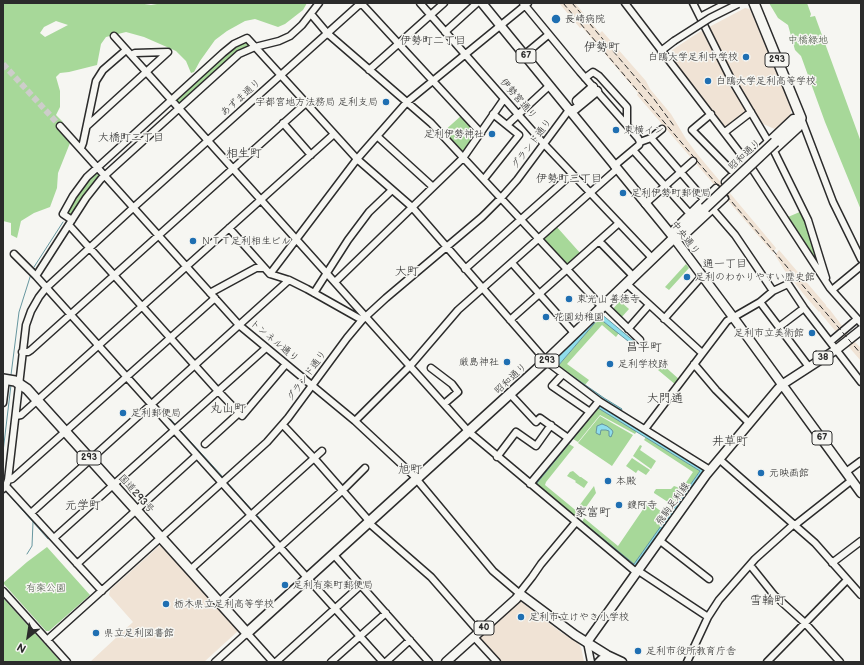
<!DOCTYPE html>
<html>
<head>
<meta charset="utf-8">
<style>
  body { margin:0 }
  #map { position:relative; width:864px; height:665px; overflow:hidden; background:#f6f6f2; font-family:"Balsamiq Sans",sans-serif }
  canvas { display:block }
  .frame { position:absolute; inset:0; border:4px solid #2b2b2b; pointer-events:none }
  .north { position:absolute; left:8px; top:617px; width:40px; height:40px; -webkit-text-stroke:3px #f6f6f2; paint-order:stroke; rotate:210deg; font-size:11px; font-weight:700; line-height:16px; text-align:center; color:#2b2b2b }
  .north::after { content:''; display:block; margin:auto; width:14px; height:18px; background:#2b2b2b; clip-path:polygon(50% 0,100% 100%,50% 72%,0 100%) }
</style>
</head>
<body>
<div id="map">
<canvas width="864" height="665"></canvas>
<div class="frame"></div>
<div class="north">N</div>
</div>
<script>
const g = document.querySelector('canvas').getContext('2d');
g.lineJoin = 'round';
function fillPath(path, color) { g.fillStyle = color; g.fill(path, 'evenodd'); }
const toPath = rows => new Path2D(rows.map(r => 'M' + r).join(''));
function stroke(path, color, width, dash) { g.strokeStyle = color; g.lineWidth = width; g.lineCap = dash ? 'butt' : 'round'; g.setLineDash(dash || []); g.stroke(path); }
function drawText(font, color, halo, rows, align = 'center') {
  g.font = font + ' "Balsamiq Sans","Klee One",sans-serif'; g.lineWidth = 3; g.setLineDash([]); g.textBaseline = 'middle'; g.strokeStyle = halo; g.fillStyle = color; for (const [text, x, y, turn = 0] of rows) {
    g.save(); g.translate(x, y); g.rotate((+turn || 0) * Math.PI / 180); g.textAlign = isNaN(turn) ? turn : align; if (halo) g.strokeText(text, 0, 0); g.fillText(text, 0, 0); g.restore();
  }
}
const built = toPath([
  [559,3,575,3,600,33,602,31,646,81,650,89,671,114,686,139,698,155,776,248,773,253,637,95,638,93,582,27,580,28],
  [745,8,750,9,791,108,791,118,777,130,763,124,736,84,709,31,709,27,711,26],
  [701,31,704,32,725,76,724,78,728,84,729,85,747,110,746,113,726,129,675,62,676,60,671,53,672,50],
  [779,250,826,305,826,306,830,310,849,335,843,340,821,314,820,311,819,312,806,297,785,271,775,255],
  [854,341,861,348,861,361,848,346],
  [159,546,164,546,238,628,238,631,204,662,90,662,133,622,109,595,110,590],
  [517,601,520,601,562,633,576,641,581,647,584,662,499,662,478,639,479,636]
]);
const green = toPath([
  [3,3,138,3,151,5,163,3,307,3,303,10,285,24,278,27,255,19,245,21,227,31,215,40,200,61,194,72,191,73,186,61,176,51,144,37,126,32,106,37,101,44,97,65,69,72,60,73,56,77,60,91,60,107,56,115,63,122,56,128,70,143,58,173,57,188,50,207,34,213,21,221,17,238,11,235,11,223,3,221],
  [56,21,68,25,45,37,40,33,44,27],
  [769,3,807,3,811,14,810,17,815,16,861,142,861,210,825,122,801,56,795,50,788,25,778,18],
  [246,41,250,45,249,47,180,105,174,99,228,50],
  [462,115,477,130,477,134,464,153,462,153,443,132],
  [95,171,100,177,71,217,65,213,83,186],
  [802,211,817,257,816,259,788,217],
  [556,226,581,254,568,265,566,265,543,240,544,237],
  [686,264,689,268,669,290,665,287],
  [620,301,629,309,620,319,611,311],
  [599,318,619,333,616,337,602,325,567,364,589,380,585,385,558,366],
  [663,365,680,380,676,385,658,370],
  [599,408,637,431,635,434,600,415,578,442,573,439],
  [600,416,633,435,612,466,578,443],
  [646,437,700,471,673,508,669,506,671,505,693,472,644,440],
  [569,444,574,447,546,482,545,485,579,513,576,517,537,485,537,483],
  [640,445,642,446,640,450,656,461,651,469,633,456],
  [632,458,650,470,646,475,638,470,636,473,626,466],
  [573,471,580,477,581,477,588,482,584,488,575,482,576,481,567,476,570,472],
  [594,486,596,493,584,510,579,506],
  [674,486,680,488,680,490,671,504,654,493,654,492,656,489,671,489],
  [648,502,665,514,667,511,671,513,634,564,582,522,584,518,618,546],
  [47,547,90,595,49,631,46,631,3,583,27,562],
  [3,598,51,651,61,662,3,662]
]);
const water = toPath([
  [600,313,635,342,633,345,599,318,558,366,604,398,622,409,621,411,601,399,551,363,600,313],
  [600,404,704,468,705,471,636,566,633,567,534,485,534,483,600,404],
  [598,408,700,471,634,564,537,485,537,483,598,408],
  [602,424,607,426,612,430,613,432,611,437,609,436,609,431,606,430,601,430,600,435,596,433,597,426,602,424]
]);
const stream = toPath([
  [34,267,63,222],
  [34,268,36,271],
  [40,275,47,283],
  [50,287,71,310],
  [75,314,99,341],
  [103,345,127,372],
  [11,375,19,312,31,274],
  [131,376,153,400],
  [156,404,176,425],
  [179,429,223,477],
  [3,452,11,385],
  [226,481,252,510],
  [10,496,48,539],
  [256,514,281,543],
  [285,547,303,568],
  [27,554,32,546,33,522],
  [318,585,336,604],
  [339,608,361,632],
  [365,636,385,659]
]);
const minorTunnel = toPath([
  [3,64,60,126]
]);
const minor = toPath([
  [361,3,481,133],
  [420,3,544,144,653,259],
  [523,3,580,72,638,138,640,142,639,145,614,166],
  [625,3,753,170,830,288,861,323],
  [693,3,730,77,774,151,808,220,826,278],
  [311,14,327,33,431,123,602,307],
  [700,17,727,3],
  [445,32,477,3],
  [114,36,469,432,636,572],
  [661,51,674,41],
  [524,55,548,35],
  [369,70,444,3],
  [585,78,593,72,599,76,627,107,627,125],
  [711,114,692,130,734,173],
  [801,118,833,202,861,259],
  [283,123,311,155],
  [507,125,549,86],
  [60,126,239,325,355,421,413,475,493,571,520,594,521,591,532,577,541,564,576,522],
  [87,126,168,52,135,53,131,55],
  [725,132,751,112],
  [377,136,433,187],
  [651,138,735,235,773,291],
  [640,142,651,138,662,129],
  [81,148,83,143,96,81,103,70,126,50],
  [633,150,690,214],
  [774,151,799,128,801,119],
  [484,179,519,135,493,114],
  [725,182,793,118,801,118],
  [716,188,674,229,674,238,683,237,725,198],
  [645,204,693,161],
  [72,220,63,214,73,196,87,177,223,53,234,44,247,38,357,159,412,207,546,361,599,401,710,470],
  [69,225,217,390,242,416,286,364],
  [229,228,270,274,289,280,307,289,362,320],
  [599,241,634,277],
  [14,254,36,276,383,662],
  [512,263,575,334],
  [465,269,572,174],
  [270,274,357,159,407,102,528,3],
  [36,276,86,198,101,179,239,54,255,47,279,41,290,36,302,25,319,3],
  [335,282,463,158,504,99],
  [627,284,702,353],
  [832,290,861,266],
  [210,293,256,268,264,268],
  [314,293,348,240,369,212,392,190],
  [760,302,809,367],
  [604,305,640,340],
  [664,319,702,276],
  [510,320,619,223],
  [779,327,804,308],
  [628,329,649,305],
  [831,341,857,319],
  [22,352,28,352,31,350,306,103],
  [694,364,716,390,749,423],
  [431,368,452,384,458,392,444,404],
  [563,374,552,386,590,412],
  [510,394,536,422,540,418,568,438],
  [3,403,6,379],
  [16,416,21,415,334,134],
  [355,421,410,366,458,310,617,169],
  [283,425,314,458,370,522],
  [645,429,727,321,760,302,773,291,788,284,804,308,861,382],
  [205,444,239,413],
  [497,457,516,432,536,446,551,425],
  [719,459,815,543,861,595],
  [846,472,861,461],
  [8,480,12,479,215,298],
  [530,484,599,401],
  [6,486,102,591],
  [3,489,6,486,8,480,26,325,31,311,39,297,46,288,134,207,361,3],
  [31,513,289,280],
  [369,523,431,577,479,632],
  [795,525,852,480],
  [54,538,266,348],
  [659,540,709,579],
  [334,555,429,662],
  [832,563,861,541],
  [77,564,197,455],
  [750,565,774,595,805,623,840,662],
  [190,570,322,451],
  [637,570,708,617],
  [3,591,67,662],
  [219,602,343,490,365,468],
  [474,637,497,662],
  [47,640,267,442,288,418,347,338,362,320,386,298,482,217,501,198,517,180,569,110],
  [587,642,591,662],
  [215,662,247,633,273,662],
  [276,662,361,585],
  [331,662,386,613],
  [386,662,410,640],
  [598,662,601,659,613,658],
  [687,662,708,617,719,600,755,559,794,524],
  [767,662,847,580]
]);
const major = toPath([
  [482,3,674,238,733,317,861,493],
  [577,101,593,87],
  [569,110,574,110,597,91],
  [587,642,706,475,778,389,783,384,837,349,861,330],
  [446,662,516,599,520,594,575,635,607,655,622,662]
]);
const highway = toPath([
  [754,3,801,118,775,142],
  [3,379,15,381,27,389,247,633,546,361,705,208]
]);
const rail = toPath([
  [563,3,861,354],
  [572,3,654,99,674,126]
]);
const minorBridge = toPath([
  [674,41,710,18,738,4]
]);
const highwayBridge = toPath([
  [705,208,775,142]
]);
const markers = [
  [556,19,5,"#1f6fb2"],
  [746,57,4,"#1f6fb2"],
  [708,81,4,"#1f6fb2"],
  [386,102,4,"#1f6fb2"],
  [616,130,4,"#1f6fb2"],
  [492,134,4,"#1f6fb2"],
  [623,193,4,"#1f6fb2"],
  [193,241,4,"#1f6fb2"],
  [687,277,4,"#1f6fb2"],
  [569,299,4,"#1f6fb2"],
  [546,317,4,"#1f6fb2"],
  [812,333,4,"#1f6fb2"],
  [507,362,4,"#1f6fb2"],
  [610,364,4,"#1f6fb2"],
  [123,413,4,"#1f6fb2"],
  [761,473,4,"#1f6fb2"],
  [608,481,4,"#1f6fb2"],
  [619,505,4,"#1f6fb2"],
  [285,585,4,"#1f6fb2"],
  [166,604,4,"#1f6fb2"],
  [521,617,4,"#1f6fb2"],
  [96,633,4,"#1f6fb2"],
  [638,651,4,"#1f6fb2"]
];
const shields = [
  [526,56,20],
  [777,60,24],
  [823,358,20],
  [547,361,24],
  [822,438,20],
  [89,458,24],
  [484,628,20]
];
const shieldNames = [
  ["67",526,56],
  ["293",777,60],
  ["38",823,358],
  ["293",547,361],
  ["67",822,438],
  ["293",89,458],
  ["40",484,628]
];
const poiNames = [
  ["長崎病院",565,19],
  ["白鴎大学足利中学校",738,57,"right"],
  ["白鴎大学足利高等学校",716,81],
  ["宇都宮地方法務局 足利支局",378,102,"right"],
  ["東横イン",624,130],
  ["足利伊勢神社",484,134,"right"],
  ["足利伊勢町郵便局",631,193],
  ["ＮＴＴ足利相生ビル",201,241],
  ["足利のわかりやすい歴史館",695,277],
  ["東光山 善徳寺",577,299],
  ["花園幼稚園",554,317],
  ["足利市立美術館",804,333,"right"],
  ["厳島神社",499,362,"right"],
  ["足利学校跡",618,364],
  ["足利郵便局",131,413],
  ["元映画館",769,473],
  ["本殿",616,481],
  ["鑁阿寺",627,505],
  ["足利有楽町郵便局",293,585],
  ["栃木県立足利高等学校",174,604],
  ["足利市立けやき小学校",529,617],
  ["県立足利図書館",104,633],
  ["足利市役所教育庁舎",646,651]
];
const parkNames = [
  ["中橋緑地",808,40],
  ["有楽公園",46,588]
];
const streetNames = [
  ["あずま通り",241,98,-42],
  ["伊勢宮通り",518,99,49],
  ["グランド通り",532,144,-53],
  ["昭和通り",745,155,-43],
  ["中央通り",685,238,52],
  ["トンネル通り",274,341,40],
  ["グランド通り",307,376,-54],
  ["昭和通り",511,379,-43],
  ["国道293号",136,494,48],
  ["飛駒足利線",673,504,-54]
];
const neighbourhoodNames = [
  ["伊勢町二丁目",433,41],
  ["大橋町二丁目",131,138],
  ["伊勢町三丁目",569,179],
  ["通一丁目",725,264]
];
const quarterNames = [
  ["伊勢町",602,48],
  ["相生町",244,154],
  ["大町",407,272],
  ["昌平町",644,348],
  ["大門通",665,399],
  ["丸山町",228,409],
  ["井草町",730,442],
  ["旭町",410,470],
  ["元学町",83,506],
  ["家富町",593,513],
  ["雪輪町",768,601]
];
fillPath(built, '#f0e3d5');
fillPath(green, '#a7d899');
fillPath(water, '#8eddec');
stroke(water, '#66969f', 1);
stroke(stream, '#66969f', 1);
stroke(minorTunnel, '#cdcdca', 6, [6, 3]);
stroke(minor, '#2b2b2b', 9);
stroke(major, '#2b2b2b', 11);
stroke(highway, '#2b2b2b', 12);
stroke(minor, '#f6f6f2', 6);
stroke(major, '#f6f6f2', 8);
stroke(highway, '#f6f6f2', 9);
stroke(rail, '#2b2b2b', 1, [6, 3]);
stroke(minorBridge, '#2b2b2b', 9, []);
stroke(highwayBridge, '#2b2b2b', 12, []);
stroke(minorBridge, '#f6f6f2', 6);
stroke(highwayBridge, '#f6f6f2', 9);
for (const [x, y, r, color] of markers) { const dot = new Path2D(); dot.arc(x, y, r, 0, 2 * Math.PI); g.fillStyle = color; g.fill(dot); stroke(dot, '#f6f6f2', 1.5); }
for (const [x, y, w] of shields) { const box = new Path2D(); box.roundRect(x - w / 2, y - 7, w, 14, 3); g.fillStyle = '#f6f6f2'; g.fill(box); stroke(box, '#2b2b2b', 1); }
drawText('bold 9px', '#2b2b2b', null, shieldNames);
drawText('10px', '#2b2b2b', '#f6f6f2', poiNames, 'left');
drawText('10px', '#4a5646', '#f6f6f2', parkNames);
drawText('10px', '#2b2b2b', '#f6f6f2', streetNames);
drawText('11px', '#2b2b2b', '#f6f6f2', neighbourhoodNames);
drawText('12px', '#2b2b2b', '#f6f6f2', quarterNames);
</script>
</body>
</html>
